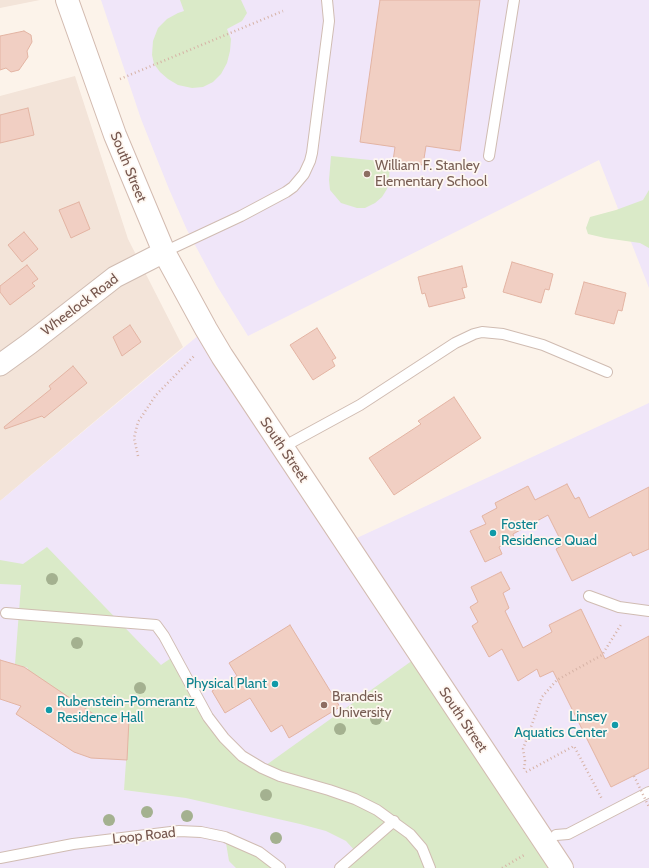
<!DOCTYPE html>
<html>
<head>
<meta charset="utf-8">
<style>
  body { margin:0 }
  canvas { display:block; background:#fcf3ea }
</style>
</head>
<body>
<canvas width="649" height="868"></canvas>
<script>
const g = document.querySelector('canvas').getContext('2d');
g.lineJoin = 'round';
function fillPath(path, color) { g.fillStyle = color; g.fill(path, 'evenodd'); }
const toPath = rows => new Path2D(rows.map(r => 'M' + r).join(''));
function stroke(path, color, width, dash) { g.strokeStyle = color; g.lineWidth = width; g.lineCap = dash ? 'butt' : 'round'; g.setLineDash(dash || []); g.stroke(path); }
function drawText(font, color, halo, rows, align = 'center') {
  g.font = font + ' Cabin,sans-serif'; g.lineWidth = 3.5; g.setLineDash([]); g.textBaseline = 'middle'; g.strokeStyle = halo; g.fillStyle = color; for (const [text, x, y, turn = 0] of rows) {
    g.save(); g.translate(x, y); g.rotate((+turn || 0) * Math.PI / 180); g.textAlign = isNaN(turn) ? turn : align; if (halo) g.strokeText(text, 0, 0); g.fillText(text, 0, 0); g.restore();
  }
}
const residential = toPath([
  [0,0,40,0,0,8],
  [75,76,128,239,183,347,0,501,0,96]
]);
const education = toPath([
  [101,0,649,0,649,288,599,160,248,336,217,286,187,230,169,189,141,119],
  [206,329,346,543,649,403,649,868,0,868,0,501]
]);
const green = toPath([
  [180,0,241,0,247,13,242,21,227,29,231,39,230,51,227,63,221,74,213,82,203,87,192,88,178,85,168,79,160,72,154,64,152,55,153,41,158,28,167,19,178,13,184,11],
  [331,156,390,162,389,180,387,189,382,197,375,203,365,208,357,208,341,203,330,190,329,180],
  [649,190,649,248,640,243,605,238,588,234,586,228,590,217,616,210,643,200],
  [47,547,161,665,174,656,208,717,262,768,420,655,562,868,340,868,358,854,346,841,326,831,300,824,186,798,124,790,129,719,115,727,92,716,25,673,28,668,15,664,21,585,0,584,0,560,23,564],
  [225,837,280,868,236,868,229,861]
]);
const building = toPath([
  [380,0,480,0,460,151,426,146,423,165,393,161,395,147,360,142,380,0],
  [24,31,31,35,32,42,27,51,28,57,19,70,11,72,6,68,0,70,0,36,24,31],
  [28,108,34,135,0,143,0,115,28,108],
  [79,202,90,229,71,238,59,210,79,202],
  [24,232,38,249,22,262,8,245,24,232],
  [512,262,553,274,549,290,545,289,541,303,503,292,512,262],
  [27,265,38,279,32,283,35,286,10,305,0,292,0,286,27,265],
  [462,266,467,287,462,288,465,298,429,307,425,293,422,294,418,277,462,266],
  [584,282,626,293,622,311,618,310,614,324,575,314,584,282],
  [130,325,141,342,122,356,113,337,130,325],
  [317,328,336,358,332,360,335,366,313,380,290,345,317,328],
  [73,366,87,383,44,418,42,416,5,429,4,427,51,389,49,386,73,366],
  [454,397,481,438,394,495,369,458,421,424,418,421,454,397],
  [567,484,575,499,579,497,589,518,649,487,649,549,633,556,631,552,572,581,556,549,563,545,548,515,513,534,514,538,499,547,502,554,485,562,470,531,486,524,482,516,497,508,495,503,528,486,535,500,567,484],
  [501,572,510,589,503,593,509,608,505,611,523,648,552,632,549,625,581,609,605,659,649,636,649,768,611,787,553,671,540,677,537,669,518,681,502,649,489,657,472,626,478,622,470,607,478,602,471,587,501,572],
  [290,625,340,707,289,738,282,725,271,732,250,698,225,713,212,691,237,676,229,663,290,625],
  [0,660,24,667,98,717,129,719,127,760,91,758,74,752,16,714,21,706,0,699,0,660]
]);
const path = toPath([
  [120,79,283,11],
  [138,456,134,438,138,422,156,395,195,355],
  [524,769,525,761,523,749,542,697,557,680,602,655,622,623],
  [526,772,574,746,602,799],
  [502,868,526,854]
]);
const service = toPath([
  [489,156,514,0],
  [164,252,241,216,286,192,293,187,304,174,310,161,312,153,329,21,327,0],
  [283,447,360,405,455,343,474,334,482,332,503,334,543,345,607,372],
  [589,596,619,607,649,611],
  [6,613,156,625,164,636,208,717,224,738,242,756,262,768,280,776,329,790,355,799,377,810,410,834,422,848,430,868],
  [556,835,568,834,649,792],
  [0,858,73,844,179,831,201,832,225,837,259,852,280,868],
  [340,868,394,821]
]);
const minor = toPath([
  [0,365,29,344,115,277,164,252]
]);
const secondary = toPath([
  [67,0,115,135,164,252,206,329,222,356,562,868]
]);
const pathBridge = toPath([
  [634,776,649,807]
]);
const trees = [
  [52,579],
  [77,643],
  [140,688],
  [376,719],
  [340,729],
  [266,795],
  [147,812],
  [187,816],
  [109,820],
  [276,838]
];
const markers = [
  [367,174,4,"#8d6e63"],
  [493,533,4,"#0f9aa8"],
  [275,684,4,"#0f9aa8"],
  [324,705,4,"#8d6e63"],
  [49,710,4,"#0f9aa8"],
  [615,725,4,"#0f9aa8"]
];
const educationNames = [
  ["William F. Stanley",375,166],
  ["Elementary School",375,182],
  ["Brandeis",332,697],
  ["University",332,713]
];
const streetNames = [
  ["South Street",128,167,68],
  ["Wheelock Road",80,305,-37],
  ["South Street",284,450,56],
  ["South Street",463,720,56],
  ["Loop Road",144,836,-6]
];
const cultureNames = [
  ["Foster",501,525],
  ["Residence Quad",501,541],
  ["Physical Plant",267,684,"right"],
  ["Rubenstein-Pomerantz",57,702],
  ["Residence Hall",57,718],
  ["Linsey",607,717,"right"],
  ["Aquatics Center",607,733,"right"]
];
fillPath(residential, '#f3e4d9');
fillPath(education, '#f0e6f9');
fillPath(green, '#daeac8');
fillPath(building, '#f1cfc3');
stroke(building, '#e3b4a3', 1);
stroke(service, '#d0bcb2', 12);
stroke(minor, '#d0bcb2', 23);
stroke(secondary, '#d3bbb0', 24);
stroke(path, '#d6b2a5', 2.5, [1, 3]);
stroke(service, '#fff', 10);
stroke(minor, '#fff', 21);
stroke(secondary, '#fff', 22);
stroke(pathBridge, '#d6b2a5', 2.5, [1, 3]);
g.fillStyle = '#a4b190';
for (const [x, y] of trees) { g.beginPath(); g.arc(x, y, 6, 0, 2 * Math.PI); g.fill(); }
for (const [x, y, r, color] of markers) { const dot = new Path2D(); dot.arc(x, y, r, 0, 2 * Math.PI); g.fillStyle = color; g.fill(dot); stroke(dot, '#fef7f1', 1.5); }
drawText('14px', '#785e54', '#fef7f1', educationNames, 'left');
drawText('14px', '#76574e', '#fef7f1', streetNames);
drawText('14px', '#0d838f', '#fef7f1', cultureNames, 'left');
</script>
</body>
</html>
